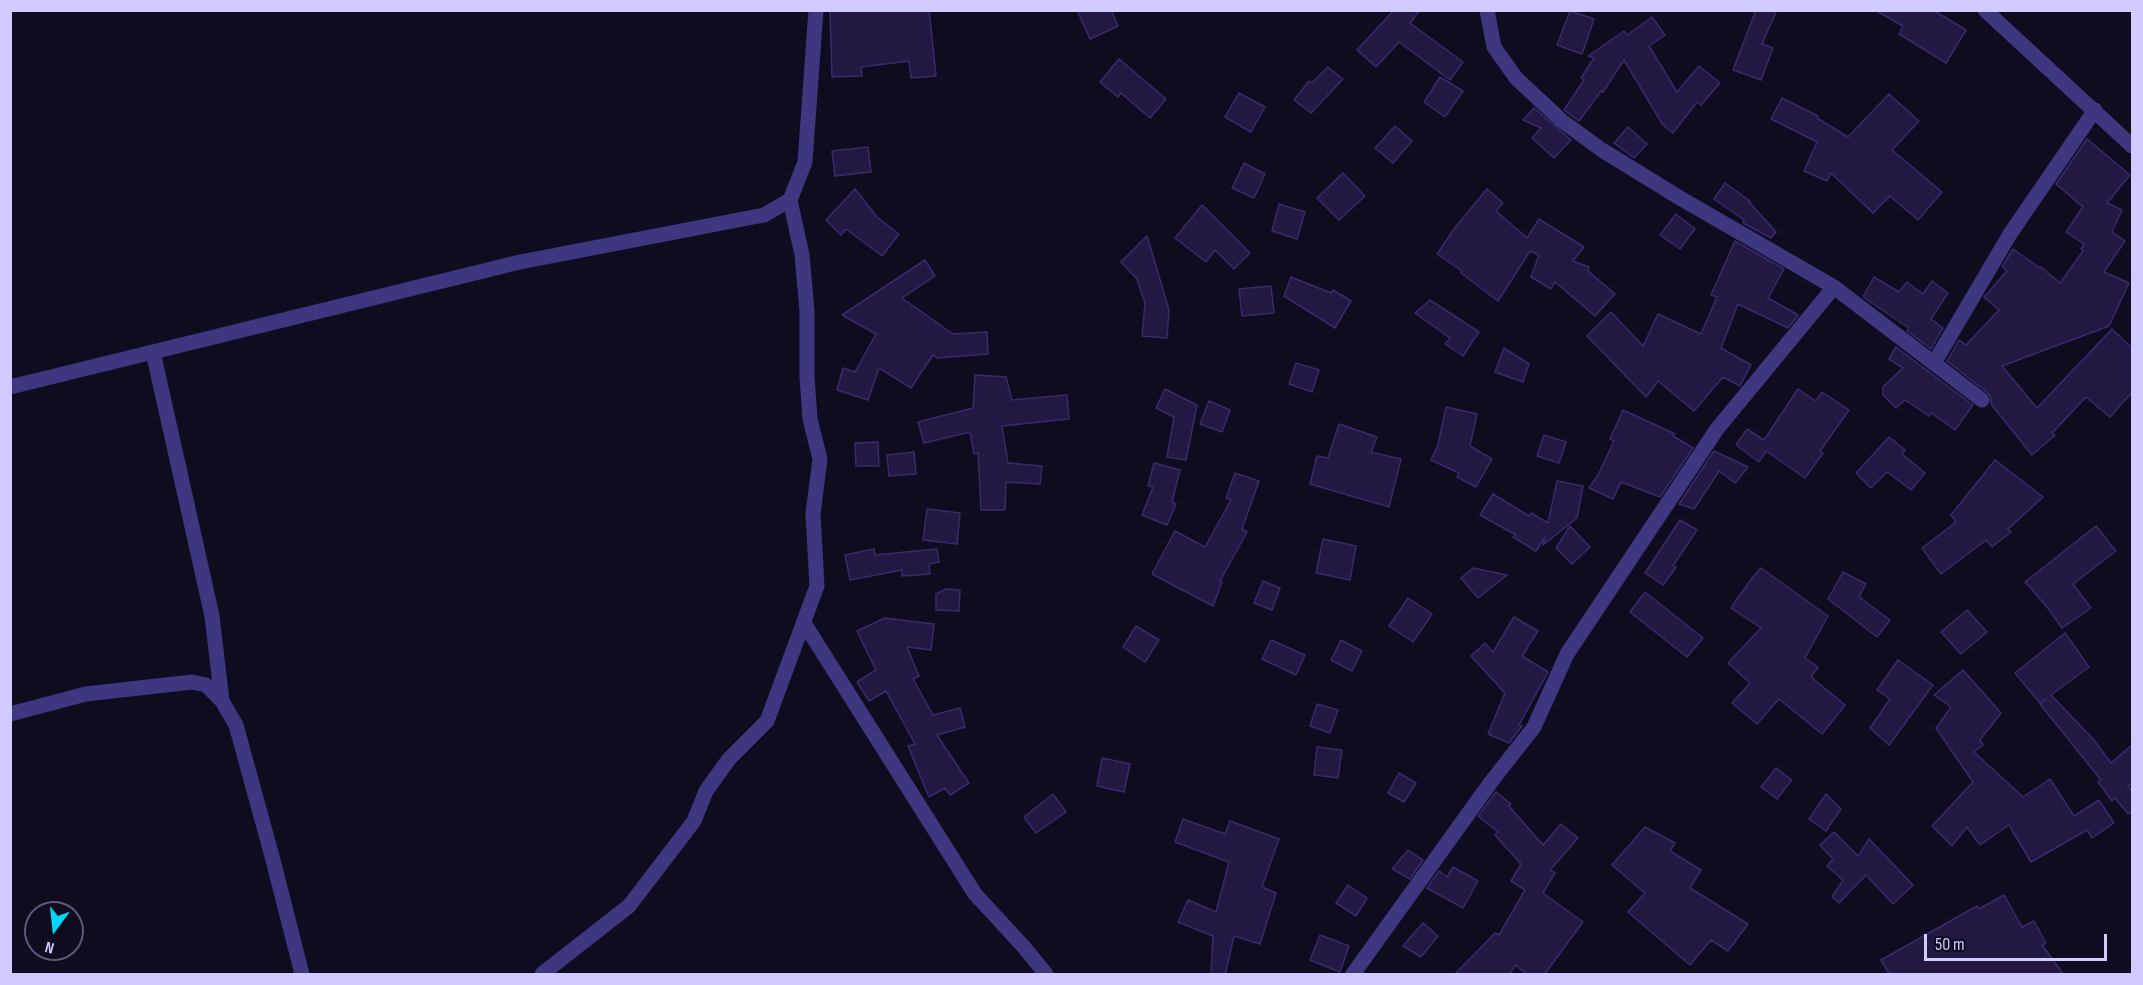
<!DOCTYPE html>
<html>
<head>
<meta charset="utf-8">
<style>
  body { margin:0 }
  #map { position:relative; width:2143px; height:985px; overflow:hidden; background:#100c20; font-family:"Sofia Sans Condensed",sans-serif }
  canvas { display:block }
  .frame { position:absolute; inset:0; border:12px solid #d2cbff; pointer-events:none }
  .north { position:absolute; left:24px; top:901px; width:60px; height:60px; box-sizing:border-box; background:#100c20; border:2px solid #5e5879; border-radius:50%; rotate:195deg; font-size:16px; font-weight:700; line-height:24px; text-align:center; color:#d2cbff }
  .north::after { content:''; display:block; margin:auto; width:21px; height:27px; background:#00d6f6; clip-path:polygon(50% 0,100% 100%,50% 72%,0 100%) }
  .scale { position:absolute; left:1924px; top:934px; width:183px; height:27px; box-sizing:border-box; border:3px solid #d2cbff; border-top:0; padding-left:8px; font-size:18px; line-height:21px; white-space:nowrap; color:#d2cbff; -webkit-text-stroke:4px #100c20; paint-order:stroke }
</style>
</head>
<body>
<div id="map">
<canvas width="2143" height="985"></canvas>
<div class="frame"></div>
<div class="north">N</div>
<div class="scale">50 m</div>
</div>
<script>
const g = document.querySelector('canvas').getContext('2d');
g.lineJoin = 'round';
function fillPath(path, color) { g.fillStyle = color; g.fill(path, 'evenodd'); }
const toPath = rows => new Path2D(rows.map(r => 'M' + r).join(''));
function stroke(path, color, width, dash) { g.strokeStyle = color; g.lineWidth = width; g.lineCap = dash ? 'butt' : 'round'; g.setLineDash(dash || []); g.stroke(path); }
const building = toPath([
  [830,10,929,10,936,76,911,78,909,61,861,67,862,76,832,77,830,10],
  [1077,10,1111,10,1118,26,1090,39,1077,10],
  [1394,10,1420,10,1410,23,1463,62,1450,80,1399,42,1376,67,1357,50,1394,10],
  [1756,10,1777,10,1762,44,1773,48,1761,80,1733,70,1756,10],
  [1875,10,1933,10,1966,30,1946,63,1899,34,1903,26,1875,10],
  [1570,11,1594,19,1582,54,1557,45,1570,11],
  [1652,17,1665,35,1649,46,1677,92,1699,66,1720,83,1701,105,1697,102,1673,133,1663,125,1624,60,1603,92,1601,91,1579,121,1568,113,1564,110,1584,80,1581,78,1594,58,1588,56,1624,31,1627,35,1652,17],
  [1119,59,1166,99,1150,118,1121,93,1118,97,1100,82,1119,59],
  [1328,67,1343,79,1311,113,1294,100,1309,81,1312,83,1328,67],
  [1440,77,1463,91,1445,117,1424,102,1440,77],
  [1239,93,1265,107,1251,132,1225,117,1239,93],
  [1889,94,1919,121,1892,150,1942,192,1918,220,1890,196,1873,213,1831,173,1827,181,1804,171,1817,142,1771,119,1782,98,1818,116,1817,118,1848,137,1889,94],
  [1534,108,1571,140,1554,158,1532,138,1541,128,1523,120,1534,108],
  [1395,126,1412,141,1393,163,1375,148,1395,126],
  [1628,127,1647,144,1634,158,1614,143,1628,127],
  [2087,139,2130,175,2107,203,2122,210,2112,232,2125,241,2104,272,2129,283,2109,326,2002,366,2037,408,2112,329,2133,349,2133,391,2110,417,2086,397,2052,433,2055,435,2032,455,1991,404,1991,397,1988,393,1947,361,1959,340,1966,345,1999,310,1984,297,2007,271,2002,267,2013,249,2040,268,2041,267,2060,283,2083,251,2081,249,2084,244,2066,232,2083,207,2056,184,2087,139],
  [868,147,871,172,835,176,832,151,868,147],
  [1244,163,1265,174,1254,198,1232,188,1244,163],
  [1343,173,1365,196,1339,220,1317,198,1343,173],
  [1725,183,1750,201,1749,202,1776,232,1771,238,1743,223,1744,220,1714,199,1725,183],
  [855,189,877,217,899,234,882,256,846,229,841,235,826,220,855,189],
  [1487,189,1503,203,1496,211,1527,238,1539,219,1584,247,1573,261,1589,267,1588,271,1615,294,1595,316,1555,282,1551,289,1531,277,1539,255,1530,251,1498,301,1461,273,1462,271,1437,254,1454,229,1487,189],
  [1279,204,1305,212,1297,239,1272,231,1279,204],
  [1202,205,1250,253,1234,269,1215,250,1206,262,1175,238,1202,205],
  [1676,214,1695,229,1680,249,1660,235,1676,214],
  [1147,236,1169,310,1167,338,1142,336,1145,303,1137,279,1121,262,1147,236],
  [1735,241,1784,269,1768,298,1798,315,1788,328,1738,304,1721,348,1751,365,1740,386,1723,377,1694,411,1658,381,1646,397,1587,336,1611,312,1643,346,1658,314,1701,334,1717,297,1711,295,1735,241],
  [925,260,935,276,902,298,953,334,987,332,988,354,937,358,933,355,911,388,879,368,868,400,837,390,843,368,855,372,876,334,842,315,925,260],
  [1291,277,1331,293,1333,290,1351,301,1335,328,1284,296,1291,277],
  [1874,277,1899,292,1907,282,1923,294,1932,281,1948,293,1931,319,1943,328,1931,349,1907,331,1909,328,1863,297,1874,277],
  [1271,286,1274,313,1242,316,1239,289,1271,286],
  [1430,300,1479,332,1463,356,1445,344,1450,338,1415,313,1430,300],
  [1896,347,1973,405,1955,430,1931,413,1929,416,1905,400,1896,408,1883,395,1883,387,1903,368,1889,359,1896,347],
  [1504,348,1529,364,1523,382,1495,372,1504,348],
  [1296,363,1319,370,1312,392,1289,384,1296,363],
  [975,375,1006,377,1012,400,1067,395,1069,419,1002,426,1008,463,1042,466,1040,484,1006,482,1005,510,981,510,978,453,974,454,970,432,924,443,918,422,973,408,975,375],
  [1165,389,1197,405,1186,460,1167,457,1174,417,1156,408,1165,389],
  [1798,389,1816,401,1822,392,1849,410,1820,451,1823,453,1805,478,1766,451,1759,462,1736,445,1747,429,1764,440,1798,389],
  [1209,401,1230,410,1222,432,1200,424,1209,401],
  [1446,407,1477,414,1470,446,1492,459,1476,487,1457,477,1459,473,1431,460,1438,445,1446,407],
  [1623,410,1675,434,1673,436,1693,448,1660,497,1621,482,1613,499,1589,488,1598,475,1614,441,1610,439,1623,410],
  [1339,424,1377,437,1371,452,1401,459,1389,507,1310,484,1317,456,1328,458,1339,424],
  [1544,435,1566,442,1559,463,1537,456,1544,435],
  [1889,437,1905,450,1902,454,1925,473,1911,490,1887,472,1871,488,1856,473,1889,437],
  [878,442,879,466,856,466,855,443,878,442],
  [1714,451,1748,467,1735,483,1719,471,1694,509,1679,504,1714,451],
  [914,452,916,474,889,476,887,455,914,452],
  [1995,460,2043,497,2008,529,2011,532,1992,547,1986,540,1941,574,1922,548,1956,522,1951,515,1995,460],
  [1154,463,1180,470,1172,502,1176,504,1167,525,1142,515,1153,487,1148,486,1154,463],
  [1235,473,1259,481,1242,529,1247,532,1220,581,1222,582,1213,606,1152,574,1175,531,1205,547,1231,500,1226,498,1235,473],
  [1557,481,1583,486,1577,518,1543,545,1545,537,1536,551,1513,537,1516,535,1480,515,1493,494,1529,516,1531,513,1548,523,1557,481],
  [927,509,960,513,957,544,923,540,927,509],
  [1680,520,1697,530,1673,566,1676,567,1663,585,1645,573,1680,520],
  [1570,526,1590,547,1572,564,1556,548,1570,526],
  [2096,526,2116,551,2073,584,2091,608,2062,628,2047,607,2025,582,2096,526],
  [1323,539,1356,546,1350,580,1316,573,1323,539],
  [874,549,875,555,937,549,939,562,929,564,930,574,902,576,902,570,850,580,845,555,874,549],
  [1473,568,1507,575,1478,598,1461,578,1473,568],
  [1761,568,1828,616,1805,658,1818,667,1811,677,1845,705,1822,734,1779,699,1757,724,1732,703,1750,683,1728,663,1761,628,1731,608,1752,578,1761,568],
  [1843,572,1866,584,1859,597,1890,620,1877,637,1828,599,1843,572],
  [1263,581,1280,588,1272,610,1254,603,1263,581],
  [946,589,960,590,959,611,936,610,936,594,946,589],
  [1645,592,1703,638,1687,657,1630,612,1645,592],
  [1408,598,1432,614,1413,642,1389,626,1408,598],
  [1967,610,1987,632,1961,654,1941,632,1967,610],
  [1514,617,1538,631,1522,656,1548,672,1519,725,1522,726,1509,743,1488,734,1505,693,1471,656,1485,643,1493,652,1514,617],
  [885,618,934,624,931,650,907,647,919,676,913,679,933,715,960,708,965,727,937,735,969,783,950,795,945,788,929,797,908,746,915,744,886,691,869,701,857,682,876,670,857,631,885,618],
  [1136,626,1159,640,1145,662,1123,647,1136,626],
  [2065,633,2089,667,2051,695,2094,740,2111,763,2133,744,2133,782,2128,786,2133,792,2133,811,2128,814,2115,798,2112,801,2098,782,2101,780,2040,704,2046,699,2040,703,2015,673,2065,633],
  [1271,640,1305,655,1296,675,1262,659,1271,640],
  [1341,640,1362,651,1352,671,1331,660,1341,640],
  [1898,660,1933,685,1889,745,1870,728,1890,699,1877,690,1898,660],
  [1963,670,2001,713,1980,740,1983,745,1974,752,2023,797,2050,779,2074,816,2099,800,2114,823,2092,838,2087,830,2031,862,2009,825,1980,845,1967,827,1952,846,1932,826,1973,782,1936,728,1951,707,1934,695,1963,670],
  [1317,704,1338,710,1330,733,1310,726,1317,704],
  [1317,747,1342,750,1338,778,1314,775,1317,747],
  [1102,758,1130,764,1124,792,1097,786,1102,758],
  [1776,768,1792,780,1777,799,1761,787,1776,768],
  [1399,773,1416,783,1404,802,1388,793,1399,773],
  [1496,792,1511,804,1509,806,1543,845,1561,824,1578,838,1550,870,1555,873,1543,893,1583,922,1544,975,1528,975,1515,965,1509,975,1454,975,1495,933,1499,935,1525,890,1511,881,1521,864,1495,835,1498,832,1478,816,1496,792],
  [1053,794,1066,812,1036,833,1024,817,1053,794],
  [1826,794,1841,809,1826,831,1809,819,1826,794],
  [1183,819,1225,834,1230,821,1279,839,1262,887,1276,893,1260,944,1234,936,1225,975,1211,975,1213,936,1178,922,1188,900,1216,912,1229,862,1175,842,1183,819],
  [1645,827,1675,843,1670,851,1701,870,1690,888,1748,924,1728,951,1711,940,1690,965,1628,912,1645,893,1612,865,1645,827],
  [1834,832,1858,856,1869,839,1913,885,1893,904,1866,875,1839,903,1832,897,1843,880,1827,866,1833,859,1820,845,1834,832],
  [1408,850,1423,860,1410,879,1392,869,1408,850],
  [1453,867,1478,881,1463,908,1427,888,1439,871,1447,877,1453,867],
  [1348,885,1367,898,1356,916,1336,903,1348,885],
  [2004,895,2022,927,2034,921,2046,943,2042,945,2064,975,1890,975,1881,960,1977,906,1979,909,2004,895],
  [1423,923,1438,936,1421,957,1403,946,1423,923],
  [1320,935,1349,946,1340,972,1310,960,1320,935]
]);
const minor = toPath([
  [1487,10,1494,47,1516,78,1562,121,1602,150,1680,198,1834,287,1982,400],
  [1985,10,2132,146],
  [153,352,212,616,222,701],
  [1934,363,2010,234,2095,110],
  [10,387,520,262,764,215,790,200,805,162,816,10],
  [804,623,975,894,1023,946,1046,974],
  [10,714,86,694,192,682,206,685,222,701,236,725,273,860,302,974],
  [542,974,629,906,694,821,706,791,729,759,767,721,817,586,813,514,820,459,810,419,807,377,807,311,802,255,790,200],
  [1353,974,1491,782,1534,727,1567,654,1717,429,1834,287]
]);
fillPath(building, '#221841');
stroke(building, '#392a6d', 1.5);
stroke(minor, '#3c377f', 15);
</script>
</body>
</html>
